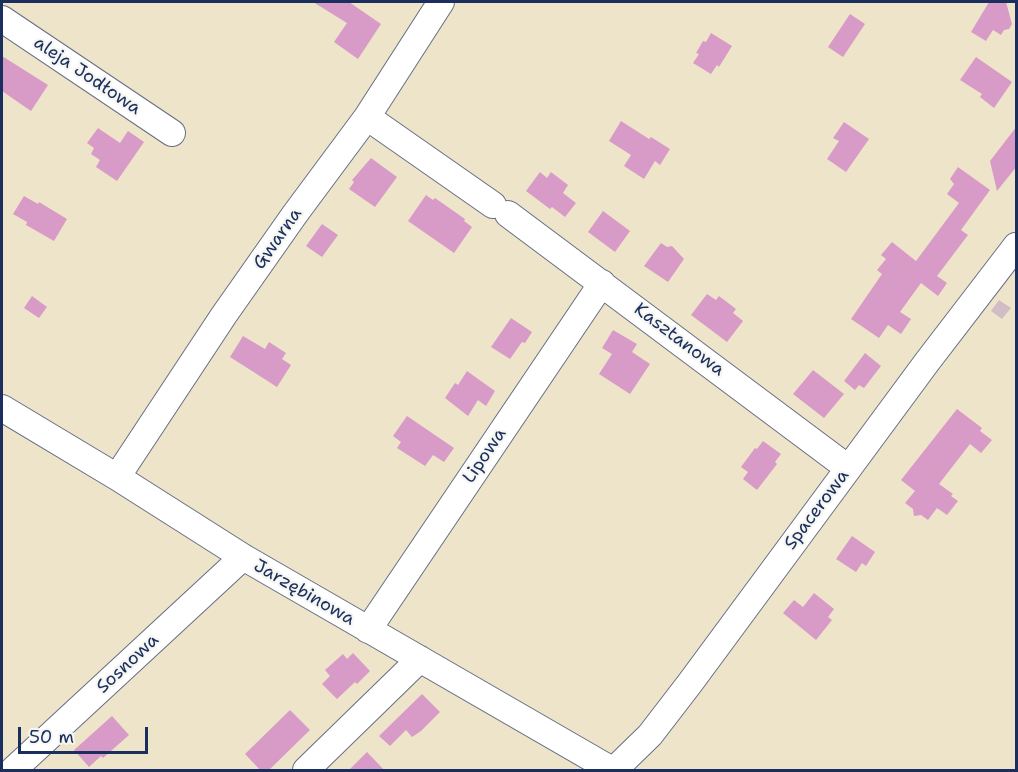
<!DOCTYPE html>
<html>
<head>
<meta charset="utf-8">
<style>
  body { margin:0 }
  #map { position:relative; width:1018px; height:772px; overflow:hidden; background:#eee4c9; font-family:"Shantell Sans",sans-serif }
  canvas { display:block }
  .frame { position:absolute; inset:0; border:3px solid #1b2f5e; pointer-events:none }
  .scale { position:absolute; left:18px; top:727px; width:130px; height:27px; box-sizing:border-box; border:3px solid #1b2f5e; border-top:0; padding-left:8px; font-size:18px; line-height:21px; white-space:nowrap; color:#1b2f5e; -webkit-text-stroke:4px #f6f6f2; paint-order:stroke }
</style>
</head>
<body>
<div id="map">
<canvas width="1018" height="772"></canvas>
<div class="frame"></div>
<div class="scale">50 m</div>
</div>
<script>
const g = document.querySelector('canvas').getContext('2d');
g.lineJoin = 'round';
function fillPath(path, color) { g.fillStyle = color; g.fill(path, 'evenodd'); }
const toPath = rows => new Path2D(rows.map(r => 'M' + r).join(''));
function stroke(path, color, width, dash) { g.strokeStyle = color; g.lineWidth = width; g.lineCap = dash ? 'butt' : 'round'; g.setLineDash(dash || []); g.stroke(path); }
function drawText(font, color, halo, rows, align = 'center') {
  g.font = font + ' "Shantell Sans",sans-serif'; g.lineWidth = 4.5; g.setLineDash([]); g.textBaseline = 'middle'; g.strokeStyle = halo; g.fillStyle = color; for (const [text, x, y, turn = 0] of rows) {
    g.save(); g.translate(x, y); g.rotate((+turn || 0) * Math.PI / 180); g.textAlign = isNaN(turn) ? turn : align; if (halo) g.strokeText(text, 0, 0); g.fillText(text, 0, 0); g.restore();
  }
}
const industrial = toPath([
  [999,300,1011,308,1002,319,991,311]
]);
const building = toPath([
  [313,2,349,2,381,24,358,59,334,42,347,23],
  [989,2,1006,2,1012,24,1009,29,1004,30,1001,35,993,30,986,41,971,32],
  [850,14,865,24,843,57,828,47],
  [711,33,732,46,719,67,717,65,711,74,693,63,699,54,696,53,703,41,706,42],
  [2,56,48,85,31,111,2,91],
  [976,57,1012,82,994,108,980,97,982,94,960,80],
  [621,121,649,139,651,137,670,149,660,165,655,161,644,179,624,166,631,155,609,141],
  [844,122,869,139,846,172,827,159,839,141,833,138],
  [1017,126,1017,166,997,191,990,161],
  [98,128,120,143,128,131,144,142,117,181,96,167,100,160,91,154,94,148,87,143],
  [371,158,397,177,375,207,349,189,354,182,352,180],
  [958,167,990,190,961,230,968,235,937,276,947,283,938,296,921,283,900,312,911,319,901,334,888,325,879,338,851,319,882,274,877,270,886,259,881,255,892,242,916,261,959,203,947,194,954,184,950,179],
  [540,172,547,178,551,172,568,185,563,193,576,203,565,217,552,207,550,209,526,191],
  [426,195,433,200,435,198,465,219,464,221,472,227,454,253,408,221],
  [24,196,38,204,39,202,67,219,54,241,26,225,27,222,13,214],
  [603,211,630,231,615,252,588,232],
  [322,224,338,235,322,257,306,246],
  [661,243,667,247,672,246,684,259,668,282,644,266],
  [707,294,716,300,719,296,736,309,733,313,743,321,727,342,691,315],
  [32,296,47,307,39,318,24,308],
  [511,318,532,332,525,343,522,342,510,359,491,347],
  [613,330,637,344,632,352,650,364,630,394,599,374,612,354,602,348],
  [243,336,265,349,269,342,286,353,282,359,291,365,277,387,230,357],
  [865,353,881,366,864,388,859,385,855,390,844,381],
  [813,370,844,394,824,418,793,394],
  [467,371,495,391,486,406,478,400,468,416,445,398,455,383,458,385],
  [957,409,982,428,980,431,992,440,981,453,970,444,939,484,953,494,951,496,958,501,947,515,937,508,928,520,921,515,914,516,913,509,905,503,915,491,901,480],
  [407,416,454,448,444,462,433,455,425,466,397,448,401,442,393,436],
  [763,441,781,454,775,462,777,464,757,490,743,479,748,472,741,467,755,448,757,449],
  [852,536,875,552,866,566,862,563,856,572,836,559],
  [814,593,834,609,828,617,832,620,816,640,783,613,794,600,803,607],
  [353,653,370,671,357,684,355,682,337,699,322,684,330,676,325,670,343,654,347,659],
  [422,694,440,712,421,731,412,737,406,730,390,746,379,736],
  [290,710,310,730,268,771,261,771,245,754],
  [112,716,129,735,103,758,101,756,89,767,74,750],
  [367,752,385,771,348,771]
]);
const minor = toPath([
  [2,19,172,133],
  [367,117,493,205],
  [508,214,848,468],
  [2,408,117,477,243,557,612,770],
  [117,477,224,315,295,214,367,117,441,2],
  [368,630,602,283],
  [13,770,243,557],
  [306,770,420,659],
  [614,770,650,735,690,683,927,362,1016,246]
]);
const streetNames = [
  ["aleja Jodłowa",87,76,34],
  ["Gwarna",278,239,-55],
  ["Kasztanowa",679,340,37],
  ["Lipowa",485,456,-56],
  ["Spacerowa",817,510,-53],
  ["Jarzębinowa",304,593,30],
  ["Sosnowa",128,664,-43]
];
fillPath(industrial, '#d2bdc7');
fillPath(building, '#d89bc7');
stroke(minor, '#656e83', 28);
stroke(minor, '#fff', 26);
drawText('18px', '#1b2f5e', '#f6f6f2', streetNames);
</script>
</body>
</html>
